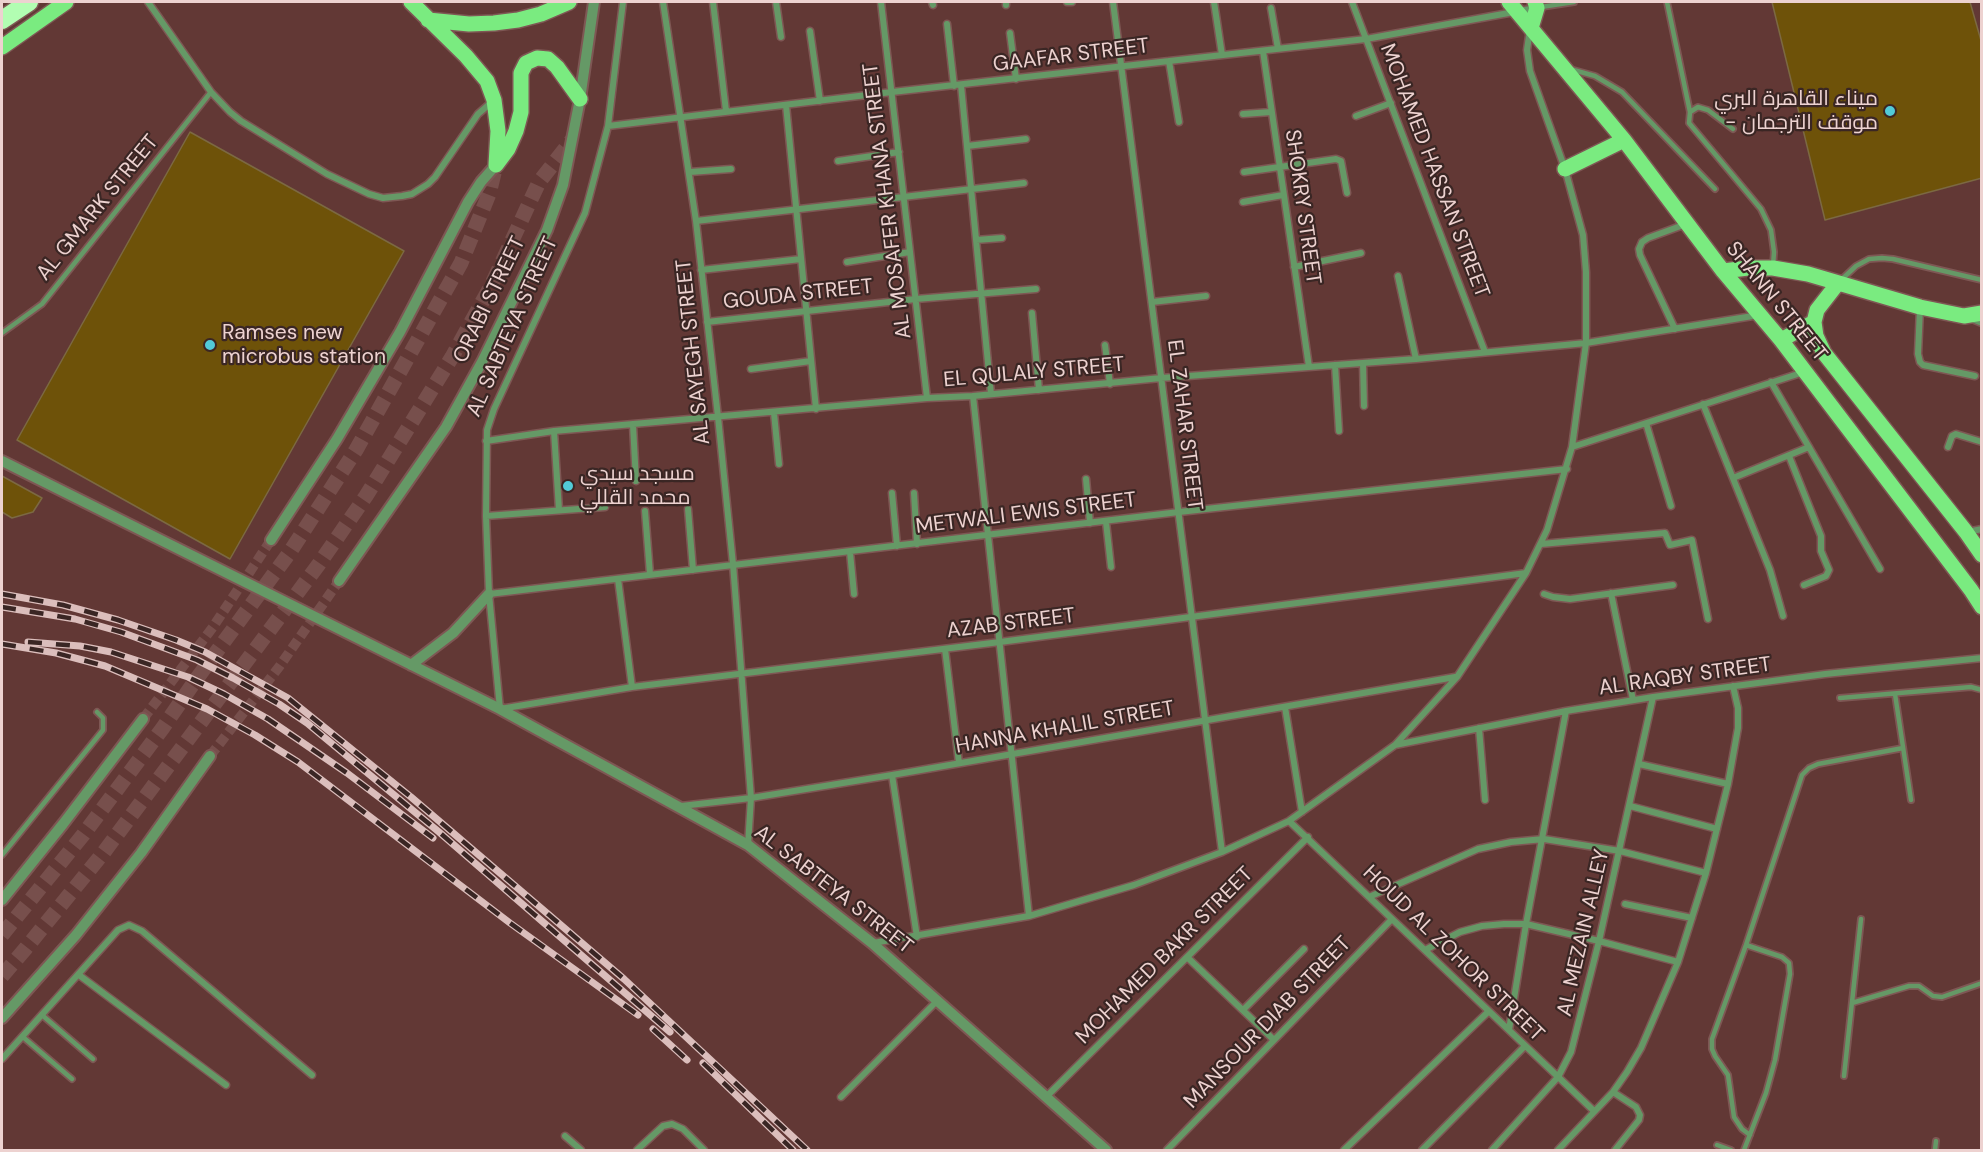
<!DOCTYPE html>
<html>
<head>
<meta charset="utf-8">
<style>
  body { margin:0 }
  #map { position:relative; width:1983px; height:1152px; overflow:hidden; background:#623835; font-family:"DM Sans",sans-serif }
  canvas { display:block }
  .frame { position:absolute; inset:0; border:3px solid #edd2d0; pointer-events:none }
</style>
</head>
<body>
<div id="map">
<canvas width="1983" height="1152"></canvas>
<div class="frame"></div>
</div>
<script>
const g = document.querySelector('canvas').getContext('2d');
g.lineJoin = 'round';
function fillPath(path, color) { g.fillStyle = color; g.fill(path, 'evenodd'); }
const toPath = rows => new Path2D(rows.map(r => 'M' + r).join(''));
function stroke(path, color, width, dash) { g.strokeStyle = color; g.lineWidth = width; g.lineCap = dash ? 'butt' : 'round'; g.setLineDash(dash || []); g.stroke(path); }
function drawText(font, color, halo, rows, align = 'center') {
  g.font = font + ' "DM Sans",Cairo,sans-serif'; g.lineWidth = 4.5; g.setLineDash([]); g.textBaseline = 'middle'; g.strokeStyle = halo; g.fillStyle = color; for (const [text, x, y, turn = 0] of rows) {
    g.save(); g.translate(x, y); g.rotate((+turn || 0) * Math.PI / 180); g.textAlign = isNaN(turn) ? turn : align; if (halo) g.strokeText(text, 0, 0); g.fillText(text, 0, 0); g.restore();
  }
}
const building = toPath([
  [1772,2,1970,2,1982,44,1982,178,1825,220,1772,2],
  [190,132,404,251,230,559,17,440,190,132],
  [2,476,42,498,33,512,12,518,2,512,2,476]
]);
const tertiaryTunnel = toPath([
  [143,719,213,627,271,540],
  [210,756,279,667,339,581]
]);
const primaryTunnel = toPath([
  [2,935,83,835,162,729,195,681,290,552,356,450,461,263,489,194,496,165],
  [2,976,26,948,104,852,319,564,366,496,452,357,491,286,539,182,572,140]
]);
const service = toPath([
  [1667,2,1690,112],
  [1541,7,1574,2],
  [1570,69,1595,76,1622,92,1715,189],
  [1733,129,1708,110,1698,107,1690,112,1689,123,1761,209,1771,230,1774,252,1773,266],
  [1840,281,1856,266,1869,259,1882,258,1893,259,1982,280],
  [2,333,42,304,211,92],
  [1895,694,1911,800],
  [1840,698,1971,687,1982,690],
  [2,855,103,730,103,718,97,712],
  [1852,1003,1909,986,1919,986,1933,996,1942,997,1982,983],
  [42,1015,93,1059],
  [23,1037,72,1079],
  [1844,1076,1861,919],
  [1750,1135,1742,1129,1734,1117,1728,1075,1715,1056,1712,1049,1712,1039,1746,945,1802,775,1809,768,1818,764,1903,748],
  [1717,1145,1731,1150],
  [1744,1150,1766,1093,1775,1060,1790,974,1789,963,1782,957,1746,945],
  [1935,1150,1936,1141]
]);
const minor = toPath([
  [148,2,211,92,230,112,241,121,327,174,369,194,383,198,402,196,412,194,428,184,435,177,478,114,493,101],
  [623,2,608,126,585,213,494,409,487,430,486,516,489,594,500,709,632,687,1000,642,1526,573],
  [663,2,696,221,718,417,733,564,751,798,748,845],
  [713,2,726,111],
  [776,2,781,37],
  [881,2,927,398],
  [932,2,933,5],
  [1006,2,1006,5],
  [1067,2,1072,2],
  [1113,2,1222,852],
  [1214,2,1222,55],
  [1352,2,1485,352],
  [1271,8,1278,49],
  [947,24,954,86],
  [810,31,820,101],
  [1010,33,1016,79],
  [1263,51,1309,367],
  [1169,61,1179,122],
  [961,85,991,394],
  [786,105,816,409],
  [1243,114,1271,112],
  [1356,116,1391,103],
  [608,126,892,92,1366,39,1536,8],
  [967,146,1026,139],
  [838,161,899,152],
  [690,172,731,169],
  [1244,172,1336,159,1341,161,1347,193],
  [1243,202,1283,195],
  [696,221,1024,183],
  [976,240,1002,238],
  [847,262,910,252],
  [1294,267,1361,253],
  [701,270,801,259],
  [1398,276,1416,359],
  [1152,302,1206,296],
  [1920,308,1918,354,1920,362,1923,365,1975,376],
  [1032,313,1039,390],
  [1970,318,1982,323],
  [707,322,916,299,1036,289],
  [1675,329,1640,255,1639,249,1642,242,1648,238,1686,224],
  [1105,345,1110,384],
  [1363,363,1364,406],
  [1335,365,1339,431],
  [751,369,811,361],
  [1771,382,1880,569],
  [973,396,1029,916],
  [1703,404,1770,570,1783,616],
  [774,413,779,464],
  [1646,423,1671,506],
  [633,425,636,481],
  [554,431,559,510],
  [486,441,554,431,927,398,973,396,1161,378,1416,359,1586,343,1759,315],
  [1572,447,1804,372],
  [1948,447,1952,436,1956,434,1982,442],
  [1789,456,1821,536,1821,551,1829,570,1826,576,1804,585],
  [1733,478,1809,447],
  [1086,479,1090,523],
  [892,493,897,546],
  [914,493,917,544],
  [688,509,693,570],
  [645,511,650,574],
  [486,516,605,507],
  [1106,522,1111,567],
  [1967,532,1982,529],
  [1541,544,1665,533,1670,545,1692,540,1708,619],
  [850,552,854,594],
  [618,579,632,687],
  [1611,593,1633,700],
  [489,594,1179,512,1567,469],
  [1544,594,1553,597,1570,599,1673,585],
  [945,649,959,763],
  [1285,707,1302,812],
  [1479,728,1485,800],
  [1395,745,1566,711,1653,697,1825,674,1982,658],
  [1639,764,1728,784],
  [892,775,917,937],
  [681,806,751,798,892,775,1455,677],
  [1630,806,1717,829],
  [1289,821,1594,1111],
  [1369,897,1478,849,1511,842,1544,839,1620,851,1706,873],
  [1625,904,1692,918],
  [873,943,1029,916,1134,885,1222,852,1289,821,1395,745,1457,677,1526,573,1547,530,1572,447,1586,343,1586,272,1583,235,1565,169,1530,71,1527,50,1530,29],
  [1425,950,1460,932,1482,926,1504,924,1526,924,1599,941,1678,962],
  [1187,957,1274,1040],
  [79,975,226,1085],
  [1243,1010,1304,949],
  [1509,1030,1526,924,1566,711],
  [2,1059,118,930,129,925,142,931,312,1075],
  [1613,1092,1636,1107,1640,1115,1639,1120,1615,1150],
  [841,1097,937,1001],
  [1046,1097,1308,837],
  [565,1136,581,1150],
  [637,1150,663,1126,672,1124,683,1129,704,1150],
  [1167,1150,1392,919],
  [1344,1150,1489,1011],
  [1422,1150,1525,1046],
  [1492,1150,1558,1077,1571,1052,1599,941,1653,697],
  [1558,1150,1613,1092,1627,1072,1641,1048,1678,962,1706,873,1728,784,1738,728,1738,708,1733,686]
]);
const tertiary = toPath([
  [2,461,500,709,748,845,872,943,1106,1150],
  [271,540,337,439,400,332,468,202,481,182,496,165],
  [339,581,446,427,482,362,547,230,563,185,580,99,594,2],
  [411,665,453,633,489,594],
  [2,900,63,824,143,719],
  [2,1018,76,935,141,853,210,756]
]);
const primary = toPath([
  [411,2,466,56,487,81,494,100,498,131,496,165],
  [1509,2,1624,140,1723,271,1781,340,1971,590,1982,607],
  [428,20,469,24,494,23,518,20,541,14,569,2],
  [1531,28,1537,8,1535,2],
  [2,47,66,2],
  [496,165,508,149,516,131,521,112,521,73,526,63,537,58,548,59,557,67,580,99],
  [1565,169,1624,140],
  [1723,271,1748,268,1773,268,1808,274,1920,307,1964,316,1982,313],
  [1838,283,1817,310,1814,322,1816,336,1824,353,1966,532,1982,555],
  [1781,340,1814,322]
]);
const motorway = toPath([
  [2,20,29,2]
]);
const rail = toPath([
  [2,594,63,605,118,620,176,640,205,652,288,698,411,797,624,979,807,1150],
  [2,607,75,619,121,632,197,660,233,678,279,704,307,723,439,832,670,1032],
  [28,642,80,646,111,652,188,677,224,694,268,719,347,773,433,838],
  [2,644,56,653,105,666,207,709,255,735,298,762,510,923,638,1015],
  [653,1029,687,1060],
  [703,1063,793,1150]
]);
const markers = [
  [1890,111,6,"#52cbd8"],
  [210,345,6,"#52cbd8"],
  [568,486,6,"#52cbd8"]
];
const streetNames = [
  ["GAAFAR STREET",1071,56,-7],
  ["MOHAMED HASSAN STREET",1434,171,69],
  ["AL MOSAFER KHANA STREET",888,201,-97],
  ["SHOKRY STREET",1302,207,82],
  ["AL GMARK STREET",98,208,-51],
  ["GOUDA STREET",798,295,-6],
  ["ORABI STREET",490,300,-64],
  ["SHANN STREET",1776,302,51],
  ["AL SABTEYA STREET",513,327,-66],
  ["AL SAYEGH STREET",694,352,-96],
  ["EL QULALY STREET",1034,373,-5],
  ["EL ZAHAR STREET",1184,425,83],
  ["METWALI EWIS STREET",1026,514,-7],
  ["AZAB STREET",1011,624,-7],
  ["AL RAQBY STREET",1685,677,-8],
  ["HANNA KHALIL STREET",1065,728,-10],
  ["AL SABTEYA STREET",833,890,38],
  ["AL MEZAIN ALLEY",1584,933,-77],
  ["HOUD AL ZOHOR STREET",1453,954,44],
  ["MOHAMED BAKR STREET",1165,956,-45],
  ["MANSOUR DIAB STREET",1268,1023,-46]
];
const poiNames = [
  ["ميناء القاهرة البري",1878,99,"right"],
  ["- موقف الترجمان",1878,123,"right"],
  ["Ramses new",222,333],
  ["microbus station",222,357],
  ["مسجد سيدي",580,474],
  ["محمد القللي",580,498]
];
fillPath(building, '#6e5209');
stroke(building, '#7c6942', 1.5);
stroke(tertiaryTunnel, '#774f4c', 10, [10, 5]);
stroke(primaryTunnel, '#774f4c', 15, [15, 8]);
stroke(service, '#7e5754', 8);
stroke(minor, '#7e5754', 9);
stroke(tertiary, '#7e5754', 14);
stroke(primary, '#7e5754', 18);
stroke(motorway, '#7e5754', 21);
stroke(service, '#659966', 4.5);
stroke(minor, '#659966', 6);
stroke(tertiary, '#659966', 10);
stroke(primary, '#7aeb80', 15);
stroke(motorway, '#b2feb2', 18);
stroke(rail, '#dbbebc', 7);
stroke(rail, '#3a2624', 4.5, [14]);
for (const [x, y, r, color] of markers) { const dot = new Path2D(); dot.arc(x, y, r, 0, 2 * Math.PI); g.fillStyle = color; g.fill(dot); stroke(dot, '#3a2624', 2); }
drawText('21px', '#edd2d0', '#3a2624', streetNames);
drawText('21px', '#edd2d0', '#3a2624', poiNames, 'left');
</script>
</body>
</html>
